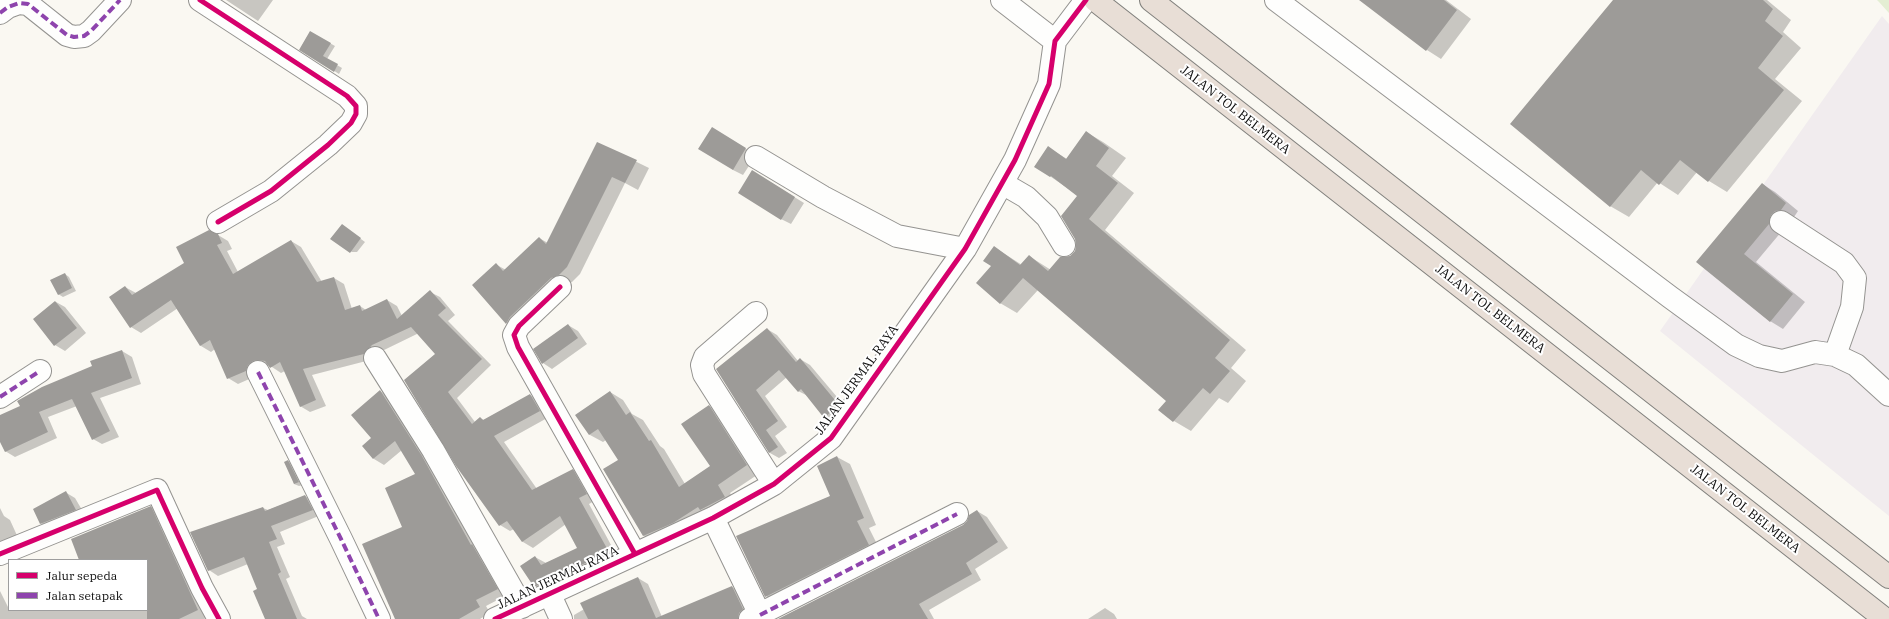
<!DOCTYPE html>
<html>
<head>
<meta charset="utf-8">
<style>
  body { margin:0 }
  #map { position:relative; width:1889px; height:619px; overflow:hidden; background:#faf8f2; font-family:"IBM Plex Serif",serif }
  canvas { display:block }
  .legend { position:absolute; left:8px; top:559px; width:140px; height:52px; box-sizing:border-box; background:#fff; border:1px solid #9e9e9e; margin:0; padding:5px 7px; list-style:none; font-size:12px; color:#0d0d0d }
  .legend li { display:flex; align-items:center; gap:8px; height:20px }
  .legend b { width:20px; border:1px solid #9e9e9e }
</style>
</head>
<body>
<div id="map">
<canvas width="1889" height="619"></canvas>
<ul class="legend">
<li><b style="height:5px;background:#d6006c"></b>Jalur sepeda</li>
<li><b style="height:5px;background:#8e44ad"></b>Jalan setapak</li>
</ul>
</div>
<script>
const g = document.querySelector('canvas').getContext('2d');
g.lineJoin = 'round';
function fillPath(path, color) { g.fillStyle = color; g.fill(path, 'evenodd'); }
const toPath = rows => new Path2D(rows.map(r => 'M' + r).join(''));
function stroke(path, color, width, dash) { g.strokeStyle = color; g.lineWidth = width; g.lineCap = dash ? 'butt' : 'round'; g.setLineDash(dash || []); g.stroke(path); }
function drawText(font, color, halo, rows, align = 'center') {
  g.font = font + ' "IBM Plex Serif",serif'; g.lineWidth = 4; g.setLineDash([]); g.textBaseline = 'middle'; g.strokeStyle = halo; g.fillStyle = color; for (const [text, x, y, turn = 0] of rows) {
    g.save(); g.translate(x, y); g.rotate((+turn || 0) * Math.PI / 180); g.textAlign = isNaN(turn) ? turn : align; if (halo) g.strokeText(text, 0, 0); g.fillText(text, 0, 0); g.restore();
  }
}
const industrial = toPath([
  [1882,16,1889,24,1889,516,1660,331]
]);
const green = toPath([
  [1877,0,1889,0,1889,13,1879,2]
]);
const shadow = toPath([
  [226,0,273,0,258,21],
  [1360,0,1446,0,1471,19,1441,59,1427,50],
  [1615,0,1767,0,1791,20,1783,32,1801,48,1775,79,1802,101,1727,192,1709,181,1697,172,1678,195,1658,182,1629,217,1610,206],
  [310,32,335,46,327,59,342,68,339,74,300,49],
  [1086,132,1103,142,1126,158,1112,176,1134,193,1105,230,1246,350,1231,368,1246,381,1228,403,1219,398,1191,431,1174,421,1160,410,1168,401,1038,290,1017,313,1000,303,993,266,994,247,1022,265,1029,256,1051,270,1076,252,1077,245,1079,196,1035,166,1049,148,1067,159],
  [722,134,756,155,743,175,733,170],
  [598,143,649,168,638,190,625,183,580,274,572,282,564,285,519,330,507,323,473,285,497,265,506,270,539,238,548,243],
  [762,177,804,203,791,224,781,219],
  [1762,184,1775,192,1798,211,1794,217,1788,218,1782,231,1756,262,1805,302,1783,329,1770,321,1698,262],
  [346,228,365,242,357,252,352,252,346,249],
  [218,235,228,241,232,249,227,251,238,272,291,241,301,247,322,282,334,278,344,284,352,309,360,306,366,310,387,300,397,306,402,316,430,292,440,297,455,315,448,321,491,365,457,398,475,422,480,418,484,420,530,395,540,401,549,417,504,442,537,489,573,470,583,476,596,500,589,504,618,558,545,592,535,586,535,557,546,563,579,548,566,524,533,548,523,542,514,529,510,531,500,525,457,465,436,354,419,333,382,351,374,359,312,375,326,406,310,412,300,406,285,371,281,373,269,365,263,366,256,376,238,384,228,378,215,349,211,352,201,346,178,308,141,333,131,327,125,287,136,293,185,264],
  [65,274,69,277,76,291,63,297,58,294],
  [56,302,65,307,86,333,65,351,55,345],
  [568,325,578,331,587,344,552,369,543,363],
  [767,329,777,335,798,361,800,359,810,365,848,410,834,423,824,417,808,396,798,391,787,377,765,396,787,427,775,436,787,453,779,458,770,453,717,369],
  [122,351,132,357,141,384,100,398,119,437,102,444,93,439,77,406,48,417,57,438,15,457,5,451,0,440,0,416,21,407],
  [380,391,391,397,507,595,486,606,490,613,480,619,396,619,404,527,417,474,402,450,384,465,374,459,372,438],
  [610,392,623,400,632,414,643,420,660,446,664,449,685,484,711,467,709,406,722,413,760,473,730,493,737,505,657,543,644,536,604,470,620,460,606,440,603,442,590,435,577,415],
  [837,457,850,464,876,525,869,528,881,552,778,604,766,596,737,537,831,496],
  [288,461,292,464,303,485,299,486,294,484],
  [65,492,75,498,85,515,51,529,41,524],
  [305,496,314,501,321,515,280,532,285,544,277,547,290,577,286,579,302,616,307,619,266,619,259,589,248,564,218,576,209,570,263,508,268,510],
  [151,507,162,514,209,617,204,619,0,619,0,591,10,611,13,610,147,610,147,560,80,560],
  [0,508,4,516,10,520,20,542,0,551],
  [977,511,987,517,1008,548,975,569,981,580,929,610,934,619,780,619,963,526],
  [638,578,648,584,662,617,732,587,742,593,750,619,574,619,574,615],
  [1105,608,1114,614,1117,619,1088,619]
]);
const building = toPath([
  [1359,0,1444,0,1457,10,1426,51],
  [1613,0,1763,0,1773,9,1765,21,1783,36,1758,68,1784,90,1708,182,1680,160,1659,185,1641,170,1610,207,1510,124],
  [310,31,331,43,323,56,338,64,334,72,299,50],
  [712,127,746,148,733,170,698,149],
  [1086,131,1109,148,1096,166,1118,183,1089,219,1230,340,1215,358,1230,371,1210,394,1203,388,1173,422,1158,410,1166,401,1023,278,1000,304,976,283,991,266,983,261,994,246,1020,265,1029,255,1048,271,1060,257,1070,256,1075,251,1076,245,1075,239,1061,216,1077,196,1051,176,1050,177,1034,167,1048,146,1066,159],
  [597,142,637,160,625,183,612,177,567,267,559,275,551,278,510,317,506,324,472,285,496,263,503,271,539,237,546,244],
  [752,170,795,197,781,220,738,193],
  [1762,183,1786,203,1781,210,1775,211,1771,215,1769,224,1744,254,1793,294,1770,322,1696,262],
  [342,224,361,238,350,253,330,239],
  [209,230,218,234,222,243,217,245,233,274,291,240,317,282,334,277,345,310,360,305,362,311,387,299,397,319,430,290,446,308,438,315,482,359,448,392,472,424,480,417,483,420,530,394,540,411,494,436,532,490,573,469,587,494,579,498,609,552,534,587,520,566,535,556,541,565,577,548,560,516,522,542,507,521,499,526,456,466,404,380,435,354,411,327,372,345,364,354,303,369,316,400,300,407,280,362,270,368,265,361,258,360,253,361,248,365,246,371,227,379,210,340,200,346,171,300,130,328,109,297,125,286,132,295,184,263,176,247],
  [65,273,72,288,58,295,50,280],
  [55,301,77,328,54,346,33,319],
  [568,324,578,338,542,364,533,349],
  [767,328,796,362,800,358,839,405,824,418,801,389,798,392,779,370,756,390,778,421,766,430,778,447,769,453,716,369],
  [122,350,132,378,91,393,110,431,92,440,72,399,39,412,48,432,5,452,0,442,0,415,20,406,17,401,42,387,92,366,90,361],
  [380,390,422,456,471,545,472,544,498,589,476,600,480,607,459,619,395,619,362,544,402,527,385,488,415,474,395,441,373,459,362,446,371,438,351,415],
  [610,391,626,415,630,412,649,441,651,440,679,487,710,466,681,424,709,405,747,465,718,485,725,497,700,510,698,507,673,523,643,536,603,469,618,460,598,429,589,435,575,415],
  [837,456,864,518,857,521,869,545,765,597,736,536,830,496,817,466],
  [288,460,299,482,294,484,284,462],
  [66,491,76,510,40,524,33,509],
  [305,495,313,510,271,526,277,539,269,542,281,572,278,574,297,619,265,619,253,591,257,589,244,557,208,571,190,532,263,507,265,511],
  [151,506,198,610,179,619,147,619,147,560,79,560,71,539],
  [977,510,998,542,966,563,972,574,919,604,928,619,778,619,963,525,967,521,969,515],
  [638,577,656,618,732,586,743,609,739,613,738,619,588,619,580,603]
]);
const minor = toPath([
  [200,0,347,96,356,106,356,114,351,123,328,145,271,191,218,222],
  [1002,0,1055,41],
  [1276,0,1670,297,1736,345,1759,356,1782,361,1815,352,1835,355,1856,365,1889,395],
  [0,13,8,7,19,3,28,4,67,35,74,37,84,36,91,31,120,0],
  [756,157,823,197,897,236,965,249],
  [1002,183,1026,197,1047,217,1064,245],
  [1781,222,1844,263,1855,278,1852,307,1835,355],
  [560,287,519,326,514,335,518,347,635,554],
  [756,313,705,357,702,365,704,374,774,484],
  [375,358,433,450,522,607],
  [258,372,341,539,379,619],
  [0,397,40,371],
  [713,518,762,619],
  [0,554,157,490,202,588,219,619],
  [550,595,561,619],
  [495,619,713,518,774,484,831,438,965,249,1015,160,1049,84,1055,41,1086,0],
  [750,619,957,514]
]);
const highway = toPath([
  [1095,0,1885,619],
  [1151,0,1889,577]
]);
const quiet = toPath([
  [0,13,8,7,19,3,28,4,67,35,74,37,84,36,91,31,120,0],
  [258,372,341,539,379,619],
  [0,397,40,371],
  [760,615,957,514]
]);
const cycleway = toPath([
  [200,0,347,96,356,106,356,114,351,123,328,145,271,191,218,222],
  [560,287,519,326,514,335,518,347,635,554],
  [0,554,157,490,202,588,219,619],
  [495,619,713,518,774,484,831,438,965,249,1015,160,1049,84,1055,41,1086,0]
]);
const streetNames = [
  ["JALAN TOL BELMERA",1235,110,38],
  ["JALAN TOL BELMERA",1490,309,38],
  ["JALAN JERMAL RAYA",857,380,-54],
  ["JALAN TOL BELMERA",1745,509,38],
  ["JALAN JERMAL RAYA",558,578,-25]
];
fillPath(industrial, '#f1ecee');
fillPath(green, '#e4eed3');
fillPath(shadow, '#0003');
fillPath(building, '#9d9b98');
stroke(minor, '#949390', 24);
stroke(highway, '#81807d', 24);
stroke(minor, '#fefefd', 22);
stroke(highway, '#e8ded6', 22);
stroke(quiet, '#8e44ad', 4, [8, 4]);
stroke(cycleway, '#d6006c', 5);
drawText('13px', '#0d0d0d', '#fff', streetNames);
</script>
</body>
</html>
